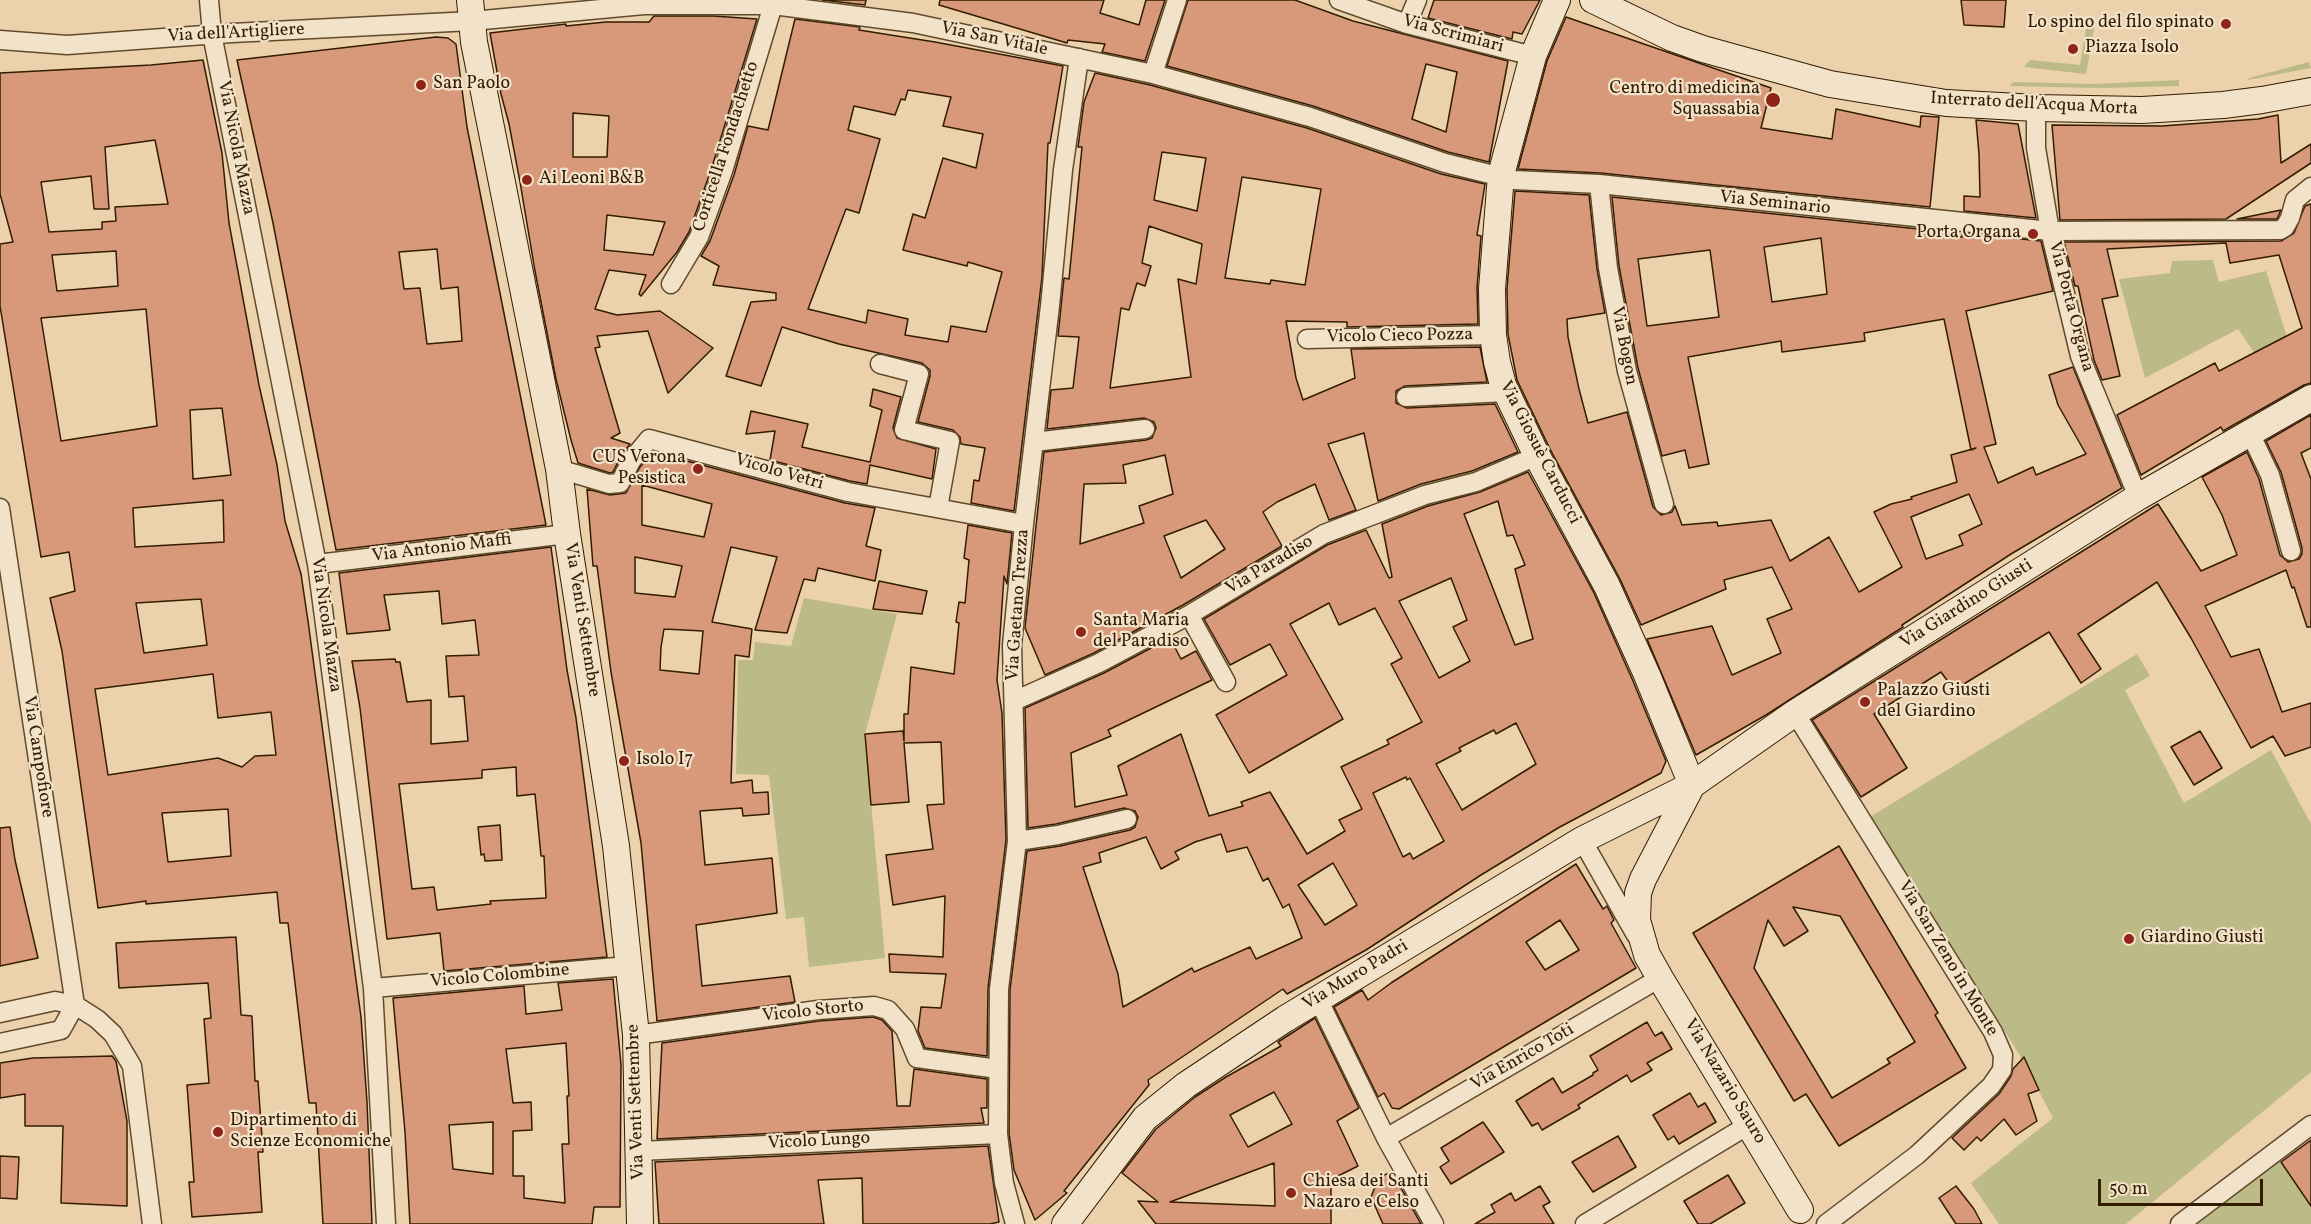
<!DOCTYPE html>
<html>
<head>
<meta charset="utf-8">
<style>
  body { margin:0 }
  #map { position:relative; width:2311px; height:1224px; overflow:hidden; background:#ebd2ac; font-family:Vollkorn,serif }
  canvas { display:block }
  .scale { position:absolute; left:2098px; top:1179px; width:165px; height:27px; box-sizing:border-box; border:3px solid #331c00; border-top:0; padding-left:8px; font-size:18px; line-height:21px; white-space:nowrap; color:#331c00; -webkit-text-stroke:4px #f2e2c9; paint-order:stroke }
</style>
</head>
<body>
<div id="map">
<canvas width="2311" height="1224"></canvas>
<div class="scale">50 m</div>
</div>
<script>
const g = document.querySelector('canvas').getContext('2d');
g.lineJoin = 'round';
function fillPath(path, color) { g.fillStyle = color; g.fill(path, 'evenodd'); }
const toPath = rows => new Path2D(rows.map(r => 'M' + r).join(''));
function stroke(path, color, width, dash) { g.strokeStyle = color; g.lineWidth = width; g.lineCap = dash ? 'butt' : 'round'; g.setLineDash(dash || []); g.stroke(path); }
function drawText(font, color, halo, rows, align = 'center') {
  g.font = font + ' Vollkorn,serif'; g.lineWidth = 4.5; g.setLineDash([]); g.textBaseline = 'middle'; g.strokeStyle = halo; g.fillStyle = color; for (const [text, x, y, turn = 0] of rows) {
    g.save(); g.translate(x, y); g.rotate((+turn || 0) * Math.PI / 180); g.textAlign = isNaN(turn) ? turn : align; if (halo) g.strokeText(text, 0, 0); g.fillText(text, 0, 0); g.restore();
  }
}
const green = toPath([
  [2087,23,2095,23,2086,74,2024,67,2030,60,2080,65],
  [2309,62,2311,68,2248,80,2249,78],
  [2179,80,2179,86,2101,88,2010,86,2013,82,2093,84],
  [2213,260,2219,282,2266,271,2287,337,2255,354,2238,329,2145,378,2119,279,2170,273,2172,261],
  [804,598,897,614,865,734,885,958,809,967,804,917,786,919,769,775,736,774,738,660,753,660,755,642,791,646],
  [2137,654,2150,676,2125,690,2184,803,2271,750,2311,824,2311,1072,2126,1224,1999,1224,1971,1183,2053,1118,2019,1054,1870,817],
  [2280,1161,2311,1206,2311,1224,2197,1224]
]);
const building = toPath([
  [822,0,866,0,865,5,822,0],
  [940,0,1104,0,1100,13,1139,25,1146,0,1165,0,1145,61,1102,52,1105,44,1068,40,1067,43,939,5,940,0],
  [1188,0,1295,0,1353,21,1508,61,1489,162,1448,152,1313,106,1167,66,1188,0],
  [1426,64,1457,72,1446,132,1412,119,1426,64],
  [1434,0,1540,0,1522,34,1513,32,1512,39,1428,18,1434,0],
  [1961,0,2006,0,2004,27,1964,25,1961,0],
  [654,16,713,16,757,19,712,167,689,232,677,252,641,296,639,294,646,275,609,270,595,309,617,315,660,311,713,348,668,393,648,331,597,336,600,347,595,348,620,433,611,438,630,444,621,456,613,472,610,473,578,463,571,440,556,379,535,271,520,182,509,124,501,94,490,33,566,24,566,26,606,22,649,22,654,16],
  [573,113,609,116,607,157,573,157,573,113],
  [607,215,665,222,653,255,604,250,607,215],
  [1566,17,1771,88,1761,128,1832,139,1836,109,1920,127,1921,116,1939,117,1930,207,1600,173,1518,169,1547,61,1566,17],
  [795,19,860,27,859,30,935,42,1063,66,1050,143,1048,143,1042,277,1014,511,971,503,974,480,979,481,985,448,961,444,960,437,953,430,918,422,930,376,930,370,922,363,839,344,782,327,761,386,726,376,751,302,776,300,776,293,713,285,719,266,701,256,710,241,734,175,748,126,768,130,795,19],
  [908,90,951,97,943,126,983,134,976,168,943,158,925,218,913,214,903,250,967,266,968,262,1002,272,986,332,951,326,948,342,905,335,908,319,868,310,866,323,808,309,846,209,859,213,880,139,848,130,854,106,895,115,901,99,905,100,908,90],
  [436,37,448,38,456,44,467,127,546,525,336,550,273,223,237,60,436,37],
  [437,249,441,289,458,287,462,341,427,344,420,288,404,289,399,252,437,249],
  [203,60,222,153,229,223,259,385,277,465,285,521,301,574,308,621,361,1017,367,1102,372,1224,323,1224,316,1103,309,1103,288,923,280,923,277,892,146,904,146,901,98,908,62,651,50,598,75,591,69,552,41,557,0,306,0,244,13,242,0,194,0,73,151,65,203,60],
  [155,140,168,204,115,207,116,221,102,222,102,229,49,232,41,182,91,176,94,209,109,209,105,147,155,140],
  [116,251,118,286,57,291,52,255,116,251],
  [146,309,157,426,61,441,41,318,146,309],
  [222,408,231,475,193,479,190,410,222,408],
  [223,500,224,542,135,547,133,508,223,500],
  [201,599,207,645,144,653,136,603,201,599],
  [213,674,218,718,271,712,276,755,255,756,242,767,218,758,108,775,95,689,213,674],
  [228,809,231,856,168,862,162,813,228,809],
  [1095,73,1150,85,1307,128,1441,174,1485,184,1477,235,1481,236,1477,288,1478,324,1347,327,1347,322,1286,321,1296,378,1303,400,1355,378,1351,349,1480,347,1487,382,1405,386,1396,391,1396,403,1407,408,1495,404,1518,452,1472,471,1421,484,1378,501,1364,433,1328,444,1356,510,1329,520,1315,484,1277,502,1263,512,1282,546,1183,605,1094,653,1045,675,1025,628,1044,452,1146,440,1152,438,1156,428,1154,422,1144,418,1047,429,1051,390,1073,388,1079,337,1058,336,1064,278,1069,279,1082,147,1078,147,1084,102,1095,73],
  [1162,152,1206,158,1197,211,1154,200,1162,152],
  [1242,177,1321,189,1305,285,1271,280,1270,284,1225,278,1242,177],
  [1149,226,1202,244,1196,284,1178,279,1191,377,1110,388,1121,308,1129,310,1137,283,1145,286,1151,266,1142,263,1149,226],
  [1165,455,1173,494,1139,506,1144,523,1080,544,1084,484,1126,483,1123,465,1165,455],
  [1206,520,1225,549,1181,578,1164,536,1206,520],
  [2278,115,2281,163,2311,144,2311,163,2226,219,2060,220,2052,125,2162,126,2258,119,2278,115],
  [1976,120,2018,124,2036,218,1964,211,1964,196,1980,197,1979,154,1976,120],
  [1515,191,1589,195,1597,269,1605,313,1567,319,1568,337,1579,389,1588,423,1627,412,1653,507,1661,515,1672,512,1675,506,1682,525,1717,522,1718,526,1771,520,1790,561,1829,537,1859,592,1902,567,1874,512,1891,504,1912,499,1911,497,1957,482,1951,455,1976,448,1971,450,1944,319,1864,333,1865,341,1782,352,1781,341,1688,357,1709,464,1689,468,1685,450,1662,456,1638,368,1619,266,1612,197,1928,230,1928,233,1962,237,1962,233,2041,241,2053,291,1966,311,1996,444,1984,447,1998,483,2033,467,2036,475,2086,454,2058,405,2049,375,2073,367,2122,488,2011,554,1902,625,1903,627,1766,715,1696,755,1647,639,1712,626,1732,675,1781,653,1767,619,1792,609,1772,567,1724,580,1726,589,1641,625,1620,579,1550,449,1517,380,1508,334,1507,289,1515,191],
  [1821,238,1827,294,1772,302,1764,247,1821,238],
  [1710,250,1719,317,1647,326,1638,259,1710,250],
  [1969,494,1982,524,1959,535,1963,545,1926,559,1911,517,1969,494],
  [2311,204,2311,383,2304,385,2223,431,2221,427,2141,475,2117,415,2215,363,2219,371,2302,328,2279,255,2230,263,2226,243,2107,249,2118,296,2102,299,2120,376,2102,380,2094,360,2078,286,2075,286,2064,242,2281,241,2294,233,2305,206,2311,204],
  [2281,210,2277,219,2237,219,2281,210],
  [873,389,901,397,893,428,897,438,936,449,932,479,870,465,867,484,850,481,770,460,775,431,746,434,751,411,808,424,802,447,870,462,882,410,870,406,873,389],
  [2311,415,2311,448,2301,453,2311,479,2311,627,2307,627,2294,587,2292,588,2286,570,2205,606,2231,657,2259,649,2282,712,2311,703,2311,747,2285,756,2273,736,2251,748,2191,638,2157,582,2078,634,2101,669,2081,683,2049,632,1954,690,1941,672,1874,714,1907,768,1861,797,1812,720,2158,504,2201,571,2237,555,2222,515,2202,477,2247,452,2259,479,2280,555,2288,562,2299,559,2302,554,2302,548,2281,472,2266,441,2311,415],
  [653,452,845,503,875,508,866,546,881,550,875,581,818,568,815,581,804,579,787,633,755,630,777,557,731,547,712,622,752,629,749,657,735,655,731,783,752,780,753,793,768,792,769,814,743,816,742,808,700,811,705,865,772,858,777,913,696,925,702,986,790,976,795,1002,657,1021,641,843,611,672,597,566,593,566,587,489,610,495,626,493,640,467,653,452],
  [642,485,712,504,704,537,642,525,642,485],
  [635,557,682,566,675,597,635,593,635,557],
  [664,629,703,631,699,674,660,670,661,647,664,629],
  [1528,472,1594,593,1633,681,1666,761,1661,773,1558,828,1481,875,1366,950,1287,994,1283,989,1148,1080,1149,1085,1064,1191,1067,1193,1035,1220,1014,1170,1009,1133,1010,990,1027,851,1060,846,1130,830,1135,827,1138,817,1135,811,1124,808,1056,824,1028,828,1025,708,1104,673,1170,638,1181,659,1196,651,1212,680,1108,730,1111,736,1071,753,1075,807,1127,795,1118,766,1181,734,1209,816,1243,806,1241,802,1270,792,1307,854,1345,831,1339,820,1362,809,1341,767,1389,744,1387,740,1422,722,1391,664,1402,658,1375,608,1339,625,1329,603,1290,624,1343,719,1249,773,1216,715,1287,675,1270,644,1230,665,1204,619,1327,545,1366,530,1389,578,1392,577,1382,524,1428,506,1480,492,1528,472],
  [1498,501,1507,536,1513,535,1525,565,1515,569,1533,639,1515,645,1464,514,1498,501],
  [1451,578,1467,620,1453,627,1470,661,1439,678,1399,601,1451,578],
  [1516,723,1536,764,1462,810,1436,764,1461,751,1459,748,1494,730,1496,734,1516,723],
  [1406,777,1407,780,1410,778,1444,841,1413,859,1410,853,1403,857,1373,793,1406,777],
  [1221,834,1227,852,1247,847,1263,881,1268,878,1283,908,1289,904,1302,938,1256,959,1250,947,1194,972,1192,968,1123,1007,1118,974,1083,867,1101,862,1099,853,1146,837,1161,869,1179,859,1175,852,1195,842,1221,834],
  [1333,863,1357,905,1325,925,1298,885,1333,863],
  [968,525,1012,533,1007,584,1004,576,997,680,1002,713,1006,840,988,988,987,1056,925,1048,918,1031,921,1007,941,1008,946,974,890,972,889,954,943,957,945,896,893,905,886,855,933,849,927,805,944,804,941,742,904,743,909,802,871,805,865,734,903,731,904,741,904,714,908,714,911,667,954,674,959,623,956,622,959,602,965,603,969,560,964,558,968,525],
  [551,547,567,670,576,718,607,957,444,971,440,933,387,939,360,708,352,661,395,659,396,662,400,662,407,702,431,700,431,744,468,741,464,696,449,697,446,656,479,655,475,620,442,624,439,591,384,595,390,630,347,634,339,573,551,547],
  [516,767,517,796,535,794,541,856,544,856,546,898,490,901,491,904,437,910,434,887,412,889,399,784,482,778,482,770,516,767],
  [879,581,927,591,922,614,873,609,879,581],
  [2200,731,2222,768,2194,785,2171,747,2200,731],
  [500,825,502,860,485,861,484,854,481,855,478,827,500,825],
  [10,827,15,860,38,958,0,966,0,828,10,827],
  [1839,846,1938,1013,1935,1015,1966,1068,1839,1146,1806,1094,1794,1101,1693,933,1839,846],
  [1793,907,1840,916,1915,1042,1887,1059,1890,1063,1832,1098,1754,968,1768,920,1784,946,1808,931,1793,907],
  [1576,864,1603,909,1607,906,1614,920,1611,923,1636,968,1399,1109,1392,1108,1384,1093,1378,1097,1334,1007,1362,990,1368,1000,1391,983,1576,864],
  [1560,920,1579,950,1545,970,1526,942,1560,920],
  [236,937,241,1015,252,1016,255,1081,258,1081,263,1152,258,1152,262,1212,192,1217,189,1182,194,1182,187,1085,209,1083,204,1019,211,1018,208,983,119,988,116,943,236,937],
  [613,979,621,1065,620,1207,594,1207,592,1224,410,1224,405,1132,393,998,524,986,526,1014,562,1010,558,983,613,979],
  [566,1043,569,1096,567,1096,569,1144,562,1144,565,1203,524,1198,524,1176,513,1176,513,1131,532,1130,531,1102,513,1103,506,1049,566,1043],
  [493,1122,493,1174,453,1169,449,1125,493,1122],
  [873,1017,882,1020,892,1031,897,1106,910,1106,914,1069,987,1079,987,1108,981,1108,984,1123,657,1139,662,1043,819,1021,873,1017],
  [1315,1018,1359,1108,1337,1121,1358,1166,1338,1176,1338,1180,1331,1180,1331,1224,1156,1224,1138,1201,1158,1202,1122,1173,1156,1129,1195,1097,1226,1077,1281,1046,1278,1042,1315,1018],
  [1274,1092,1292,1124,1248,1147,1230,1115,1274,1092],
  [1274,1163,1275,1206,1170,1202,1274,1163],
  [1647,1022,1655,1036,1662,1032,1672,1049,1647,1063,1652,1070,1631,1082,1627,1075,1578,1105,1580,1108,1542,1130,1538,1123,1532,1126,1516,1101,1553,1078,1562,1093,1593,1075,1593,1073,1598,1070,1590,1056,1647,1022],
  [112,1056,116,1061,127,1121,127,1206,61,1203,63,1126,25,1126,25,1094,0,1098,0,1063,33,1058,112,1056],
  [2024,1057,2039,1090,2028,1094,2037,1121,2016,1135,2004,1119,1981,1141,1977,1137,1964,1150,1952,1138,1999,1094,2011,1076,2013,1069,2024,1057],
  [1690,1093,1698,1107,1705,1103,1716,1122,1679,1144,1674,1136,1668,1140,1653,1115,1690,1093],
  [1483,1122,1504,1152,1451,1184,1440,1167,1449,1161,1441,1148,1483,1122],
  [1618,1136,1636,1167,1593,1192,1572,1162,1618,1136],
  [2311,1140,2311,1206,2281,1162,2311,1140],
  [988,1146,999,1222,990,1224,863,1224,862,1178,818,1180,824,1224,659,1224,655,1162,988,1146],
  [0,1156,19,1157,17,1199,0,1198,0,1156],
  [1392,1172,1421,1224,1383,1224,1371,1197,1379,1177,1392,1172],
  [1728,1175,1745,1203,1710,1224,1698,1224,1684,1201,1728,1175],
  [1540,1186,1550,1202,1543,1206,1554,1224,1475,1224,1495,1212,1491,1205,1511,1193,1515,1201,1540,1186],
  [1956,1186,1974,1209,1982,1224,1956,1224,1939,1198,1956,1186]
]);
const street = toPath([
  [209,0,212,34,317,564,373,988,386,1224],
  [1339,0,1407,24,1533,56],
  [1407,24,1417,0],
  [0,40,67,45,232,33,472,21,644,5,773,5,913,23,1153,74,1310,117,1445,163,1514,180,1599,184,2050,231,2280,230,2285,227,2290,218,2295,200,2311,187],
  [1153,74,1177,0],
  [2036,108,2036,148,2050,231,2080,356,2138,497],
  [1599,184,1608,268,1627,371,1664,504],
  [671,284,699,237,723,171,773,5],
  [1307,339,1493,335],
  [880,364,919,374,904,430,950,441,938,508],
  [1406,397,1507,392],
  [2250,433,2270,475,2291,551],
  [1034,442,1145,429],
  [559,469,609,484,620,483,631,461,649,439,848,492,1024,524],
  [0,508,75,1005,61,1030,0,1043],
  [317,564,567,534],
  [1189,615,1226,682],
  [1014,701,1099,663,1189,615,1324,534,1425,495,1476,482,1537,456],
  [1795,713,1993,1032,2003,1055,2002,1070,1991,1086,1917,1155,1826,1224],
  [1582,840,1636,935],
  [1017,841,1058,835,1127,819],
  [373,988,628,966],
  [1318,999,1386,1138,1434,1224],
  [0,1013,55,1001,75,1005,97,1019,113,1034,132,1066,152,1224],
  [636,1035,818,1010,874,1006,888,1010,905,1029,917,1058,998,1069],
  [1386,1138,1660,978],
  [640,1151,998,1134],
  [1015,1224,1004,1183,998,1134,999,989,1017,841,1012,645,1024,524,1050,306,1063,170,1079,58],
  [1585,1224,1750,1124],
  [2180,1224,2311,1125]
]);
const secondary = toPath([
  [470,0,474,42,559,469,567,534,616,846,636,1035,640,1224],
  [1557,0,1533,56,1501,175,1492,289,1493,335,1497,362,1503,385,1537,456,1607,586,1647,675,1692,785],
  [1593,0,1672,38,1703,49,1830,84,1946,103,2036,108,2142,110,2223,105,2262,100,2311,91],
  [1692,785,1643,879,1638,893,1637,920,1647,955,1660,978,1800,1210],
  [1065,1224,1145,1118,1186,1085,1285,1019,1582,840,1692,785,1795,713,2138,497,2311,398]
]);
const markers = [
  [2226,24,6,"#8f2418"],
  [2073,49,6,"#8f2418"],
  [421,85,6,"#8f2418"],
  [1773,100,8,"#8f2418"],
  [527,180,6,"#8f2418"],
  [2033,234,6,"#8f2418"],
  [698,469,6,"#8f2418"],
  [1081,632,6,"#8f2418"],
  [1865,702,6,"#8f2418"],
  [624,761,6,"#8f2418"],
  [2129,939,6,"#8f2418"],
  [218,1132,6,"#8f2418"],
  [1291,1193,6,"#8f2418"]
];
const poiNames = [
  ["Lo spino del filo spinato",2214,24,"right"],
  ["Piazza Isolo",2085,49],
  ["San Paolo",433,85],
  ["Centro di medicina",1760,90,"right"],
  ["Squassabia",1760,111,"right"],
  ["Ai Leoni B&B",539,180],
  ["Porta Organa",2021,234,"right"],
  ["CUS Verona",686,459,"right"],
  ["Pesistica",686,480,"right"],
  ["Santa Maria",1093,622],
  ["del Paradiso",1093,643],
  ["Palazzo Giusti",1877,692],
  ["del Giardino",1877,713],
  ["Isolo I7",636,761],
  ["Giardino Giusti",2141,939],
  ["Dipartimento di",230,1122],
  ["Scienze Economiche",230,1143],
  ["Chiesa dei Santi",1303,1183],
  ["Nazaro e Celso",1303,1204]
];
const streetNames = [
  ["Via dell'Artigliere",236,34,-3],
  ["Via Scrimiari",1453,35,15],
  ["Via San Vitale",994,40,12],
  ["Interrato dell'Acqua Morta",2034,105,3],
  ["Corticella Fondachetto",727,147,-72],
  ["Via Nicola Mazza",235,148,79],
  ["Via Seminario",1775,204,6],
  ["Via Porta Organa",2070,307,75],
  ["Vicolo Cieco Pozza",1400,337,-1],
  ["Via Bogon",1623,346,79],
  ["Via Giosuè Carducci",1539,453,63],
  ["Vicolo Vetri",779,473,16],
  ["Via Antonio Maffi",442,549,-7],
  ["Via Paradiso",1270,566,-31],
  ["Via Gaetano Trezza",1019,605,-86],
  ["Via Giardino Giusti",1967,605,-32],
  ["Via Venti Settembre",581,620,81],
  ["Via Nicola Mazza",325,625,82],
  ["Via Campofiore",37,757,81],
  ["Via San Zeno in Monte",1947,959,59],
  ["Via Muro Padri",1356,976,-31],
  ["Vicolo Colombine",500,977,-5],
  ["Vicolo Storto",813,1012,-6],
  ["Via Enrico Toti",1523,1058,-30],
  ["Via Nazario Sauro",1724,1082,59],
  ["Via Venti Settembre",637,1102,-92],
  ["Vicolo Lungo",819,1142,-3]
];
fillPath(green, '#bcba86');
fillPath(building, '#d7997a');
stroke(building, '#331c00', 1.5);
stroke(street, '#614a2b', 21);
stroke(secondary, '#331c00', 28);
stroke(street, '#f2e2c9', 18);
stroke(secondary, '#f2e2c9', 26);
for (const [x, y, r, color] of markers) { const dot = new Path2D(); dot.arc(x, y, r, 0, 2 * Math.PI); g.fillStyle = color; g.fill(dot); stroke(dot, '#f2e2c9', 2); }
drawText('18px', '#331c00', '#f2e2c9', poiNames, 'left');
drawText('18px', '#331c00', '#f2e2c9', streetNames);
</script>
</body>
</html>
